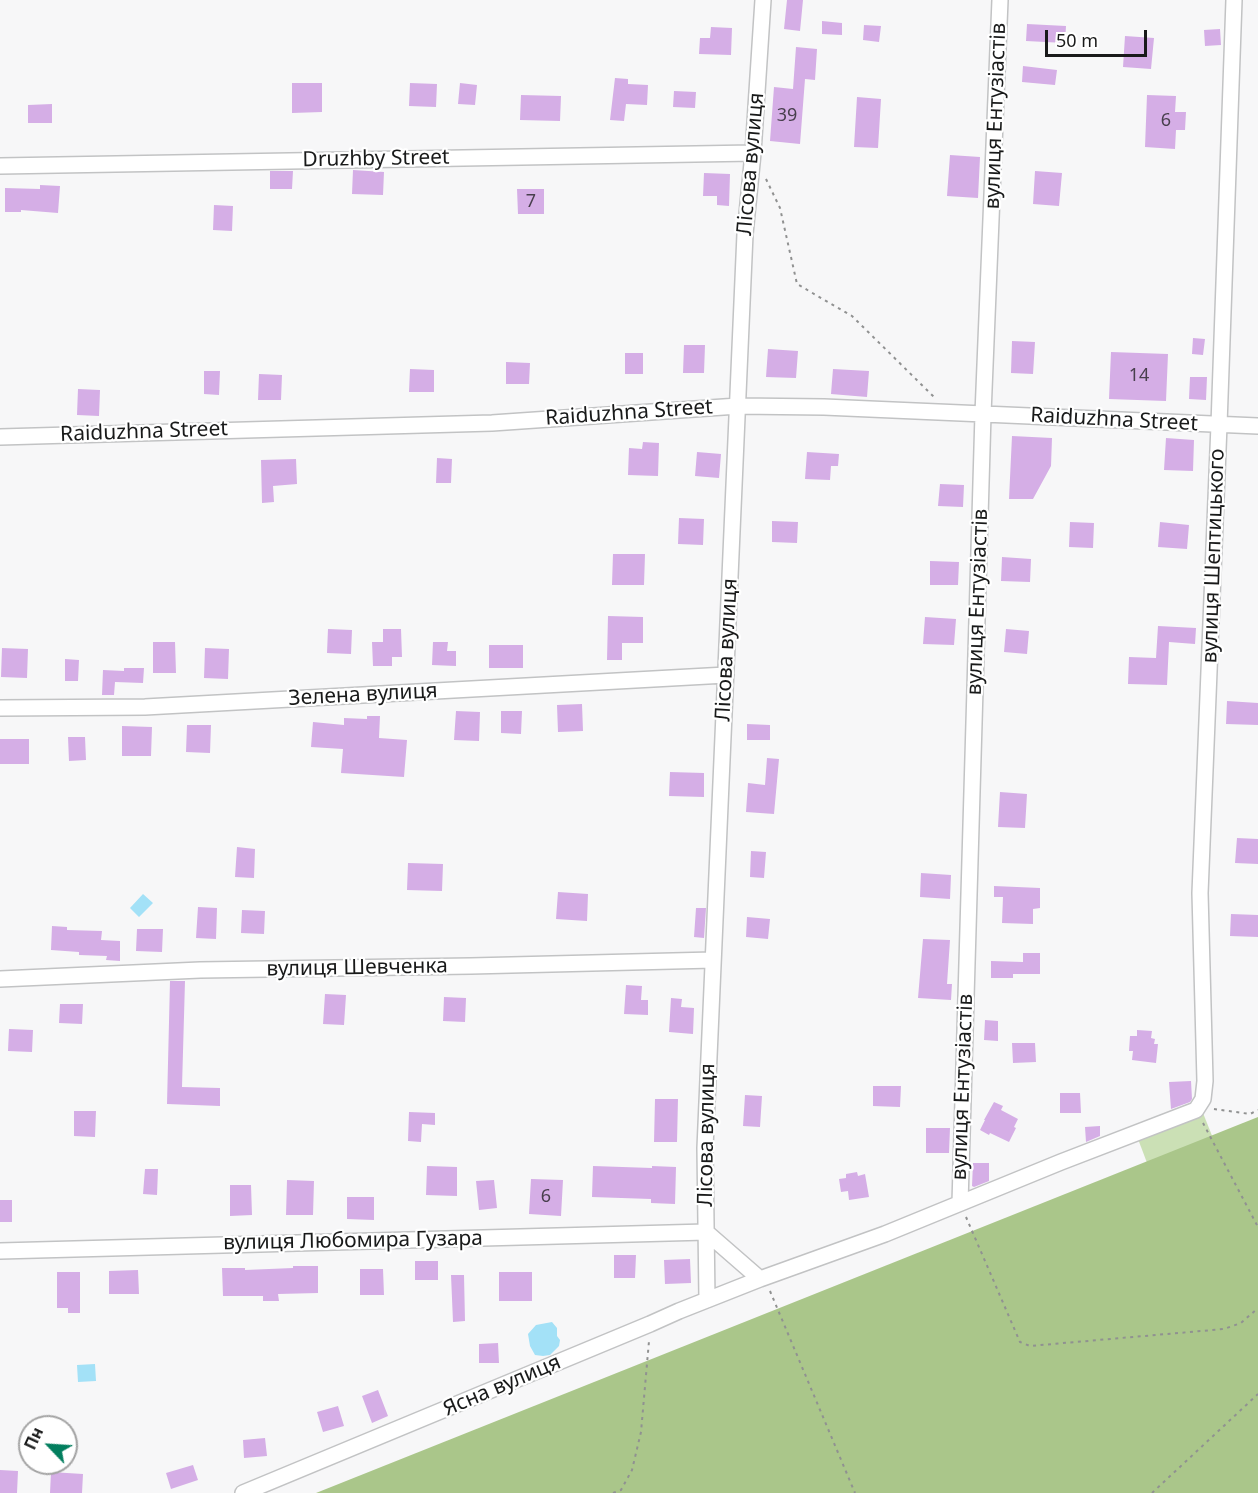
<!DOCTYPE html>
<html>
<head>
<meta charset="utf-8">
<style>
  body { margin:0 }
  #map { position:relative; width:1258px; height:1493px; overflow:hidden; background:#f7f7f8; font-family:"Noto Sans",sans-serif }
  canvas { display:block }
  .north { position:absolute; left:18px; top:1415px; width:60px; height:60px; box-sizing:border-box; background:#fff; border:2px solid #a3a3a3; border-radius:50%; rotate:295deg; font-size:16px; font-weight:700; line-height:24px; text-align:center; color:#191a1a }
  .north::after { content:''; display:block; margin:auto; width:21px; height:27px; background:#027e5e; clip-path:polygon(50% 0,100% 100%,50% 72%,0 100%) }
  .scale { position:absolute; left:1045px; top:30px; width:102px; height:27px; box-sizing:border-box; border:3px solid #191a1a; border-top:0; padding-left:8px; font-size:18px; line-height:21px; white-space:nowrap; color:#191a1a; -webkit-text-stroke:4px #fff; paint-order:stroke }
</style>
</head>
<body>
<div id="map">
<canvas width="1258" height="1493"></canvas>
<div class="north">Пн</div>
<div class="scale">50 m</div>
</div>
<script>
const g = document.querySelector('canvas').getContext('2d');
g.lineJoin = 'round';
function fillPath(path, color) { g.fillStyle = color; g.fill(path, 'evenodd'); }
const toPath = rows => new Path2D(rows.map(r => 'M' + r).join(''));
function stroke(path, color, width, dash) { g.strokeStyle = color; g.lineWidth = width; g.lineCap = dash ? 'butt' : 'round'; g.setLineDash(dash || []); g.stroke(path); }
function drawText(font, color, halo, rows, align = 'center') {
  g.font = font + ' "Noto Sans",sans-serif'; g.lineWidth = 4.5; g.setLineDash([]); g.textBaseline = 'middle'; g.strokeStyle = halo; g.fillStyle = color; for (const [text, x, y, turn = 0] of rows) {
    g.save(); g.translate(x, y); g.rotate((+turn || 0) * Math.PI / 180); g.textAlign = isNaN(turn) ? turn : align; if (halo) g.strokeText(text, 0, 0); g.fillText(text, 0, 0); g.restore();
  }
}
const green = toPath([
  [1203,1113,1226,1171,1160,1197,1138,1139]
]);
const forest = toPath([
  [1258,1117,1258,1493,316,1493]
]);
const water = toPath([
  [143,894,153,903,139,917,130,908],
  [552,1322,557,1328,557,1336,560,1340,559,1346,550,1355,543,1356,535,1355,530,1346,528,1334,536,1325],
  [95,1364,96,1381,78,1382,77,1365]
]);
const building = toPath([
  [787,0,803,0,800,31,784,29],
  [822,21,842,23,842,35,822,34],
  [1027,24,1066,26,1065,43,1026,41],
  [864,25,881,26,879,42,863,40],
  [711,27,732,28,731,55,699,54,700,38,710,38],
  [1220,29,1221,45,1205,46,1204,30],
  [1125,36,1154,38,1151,69,1123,67],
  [796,47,817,49,815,80,805,79,800,144,770,141,774,87,793,89],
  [1023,66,1057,70,1055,85,1022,82],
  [615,78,628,79,628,84,648,85,647,105,626,104,624,121,610,120],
  [292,83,322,83,322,112,292,113],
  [410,83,437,84,436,107,409,106],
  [460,83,477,85,475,105,458,104],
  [674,91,696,92,695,108,673,107],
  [521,95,561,96,560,121,520,120],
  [1147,95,1176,96,1175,112,1186,112,1185,130,1176,130,1175,149,1145,147],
  [857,97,881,99,878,148,854,147],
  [52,104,52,123,28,123,28,105],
  [950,155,980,157,978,198,947,196],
  [353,170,384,172,383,195,352,194],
  [270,171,293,171,292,189,270,189],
  [1035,171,1062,173,1059,206,1033,204],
  [704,173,730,174,729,206,717,205,717,196,703,196],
  [40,185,60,186,58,213,21,210,21,212,5,212,5,188,40,189],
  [517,189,544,189,544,214,518,214],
  [214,205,233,206,232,231,213,230],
  [1193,338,1205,339,1203,355,1192,354],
  [1012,341,1035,342,1033,374,1011,373],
  [684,345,705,345,704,373,683,373],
  [768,349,798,351,796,378,766,377],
  [1111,352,1168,354,1166,401,1109,399],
  [625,353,643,353,643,374,625,374],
  [506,362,530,363,529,384,506,384],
  [410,369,434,370,434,392,409,392],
  [833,369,869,371,867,397,831,394],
  [204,371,220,371,219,395,204,394],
  [259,374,282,375,281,400,258,400],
  [1190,377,1207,377,1206,400,1189,399],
  [78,389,100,390,99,416,77,415],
  [1012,436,1052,438,1051,466,1033,499,1009,499],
  [1166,438,1194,440,1193,471,1164,470],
  [643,442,659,443,658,476,628,475,629,448,642,449],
  [697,452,721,454,719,478,695,476],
  [807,452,839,454,838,466,831,466,830,480,805,479],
  [437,458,452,459,451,483,436,483],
  [296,459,297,484,273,486,274,502,262,503,261,460],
  [940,484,964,485,963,507,938,506],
  [679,518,704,519,703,545,678,544],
  [772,521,798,522,797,543,772,542],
  [1070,522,1094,523,1093,548,1069,547],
  [1160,522,1189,525,1187,549,1158,547],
  [613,554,645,554,644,585,612,585],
  [1002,557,1031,559,1030,582,1001,581],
  [930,561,959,562,958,585,930,585],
  [608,616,643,617,643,643,622,643,622,660,607,660],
  [925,617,956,619,954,645,923,644],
  [1158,626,1196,628,1195,644,1169,642,1167,685,1128,684,1129,657,1156,658],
  [328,629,352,630,351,654,327,653],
  [383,629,401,629,402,657,392,657,392,666,373,666,372,642,383,642],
  [1006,629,1029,631,1027,654,1004,652],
  [153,642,175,642,176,673,153,673],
  [433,642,448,642,447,651,456,651,456,666,432,665],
  [489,645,523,645,523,668,489,668],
  [2,648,28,649,27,678,1,677],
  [205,648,229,649,228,679,204,678],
  [65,659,79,660,78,681,65,681],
  [124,668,144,668,143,683,115,682,114,695,102,695,103,670,124,671],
  [1227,701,1258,703,1258,725,1226,724],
  [582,704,583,731,558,732,557,705],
  [456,711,480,712,479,741,454,740],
  [501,711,522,711,521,734,501,733],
  [367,716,380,716,379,738,407,740,404,777,341,773,343,749,311,747,313,722,344,725,344,718,367,719],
  [747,724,770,725,770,740,747,740],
  [187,725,211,725,210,753,186,752],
  [122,726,152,727,151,756,122,756],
  [68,737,85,737,86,760,69,761],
  [0,739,29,739,29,764,0,764],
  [767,758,779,759,774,814,746,812,748,783,765,785],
  [670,772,704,773,704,797,669,796],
  [1000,792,1027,794,1025,828,998,827],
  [1237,838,1258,839,1258,864,1235,863],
  [237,847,255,849,254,878,235,877],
  [751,851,766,852,764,878,750,877],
  [408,863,443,864,442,891,407,890],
  [921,873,951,875,950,899,920,897],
  [994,886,1040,888,1040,908,1033,909,1033,924,1002,923,1003,897,994,897],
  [558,892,588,894,587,921,556,919],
  [198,907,217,908,216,939,196,938],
  [696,908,706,908,704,938,694,937],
  [242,910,265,911,264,934,241,933],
  [1231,914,1258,915,1258,937,1230,936],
  [747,917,770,919,768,939,746,937],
  [52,926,67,927,67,930,102,931,101,940,120,941,120,961,106,960,107,956,79,955,79,952,51,950],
  [137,929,163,929,162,952,136,951],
  [923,939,950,940,947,984,952,984,951,1000,918,998],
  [1023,953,1040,953,1040,974,1013,974,1013,978,991,978,991,961,1023,962],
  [170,981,185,981,182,1087,220,1088,220,1106,167,1104],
  [626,985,642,986,641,1000,648,1000,648,1015,624,1014],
  [325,994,346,995,344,1025,323,1024],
  [444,997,466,998,465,1022,443,1021],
  [671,998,682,999,681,1007,694,1008,693,1034,669,1032],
  [60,1004,83,1004,82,1024,59,1023],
  [985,1020,998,1021,998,1041,984,1040],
  [9,1029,33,1030,32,1052,8,1051],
  [1137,1030,1152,1031,1151,1038,1155,1039,1154,1044,1158,1044,1156,1063,1132,1060,1133,1051,1129,1051,1130,1036,1137,1036],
  [1012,1043,1035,1043,1036,1062,1013,1063],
  [1191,1081,1192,1099,1190,1102,1171,1109,1169,1082],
  [873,1086,901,1086,900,1107,873,1106],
  [1060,1093,1080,1093,1081,1113,1060,1113],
  [745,1095,762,1096,760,1127,743,1126],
  [655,1099,678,1099,677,1142,654,1142],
  [994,1102,1003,1106,1001,1110,1018,1119,1014,1127,1016,1128,1009,1142,990,1133,989,1135,980,1130,985,1120,984,1120],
  [74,1111,96,1111,95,1137,74,1136],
  [409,1112,435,1113,435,1125,422,1124,421,1142,408,1141],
  [1100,1126,1100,1136,1086,1142,1085,1127],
  [926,1128,950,1128,949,1153,926,1153],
  [973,1163,989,1163,989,1181,974,1187,972,1186],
  [427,1166,457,1167,457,1196,426,1195],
  [593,1166,652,1168,652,1166,676,1167,675,1204,651,1203,651,1199,592,1197],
  [145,1169,158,1169,157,1195,143,1194],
  [857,1172,858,1176,865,1174,869,1197,849,1200,848,1191,841,1192,839,1179,846,1178,846,1174],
  [531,1179,563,1180,561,1216,529,1214],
  [287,1180,314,1181,313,1215,286,1215],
  [494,1180,497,1208,479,1210,476,1181],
  [230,1185,251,1185,252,1215,230,1216],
  [347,1197,374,1197,374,1220,347,1219],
  [0,1200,12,1200,12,1222,0,1222],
  [614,1255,636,1255,635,1278,614,1278],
  [690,1259,691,1283,665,1284,664,1260],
  [415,1261,438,1261,438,1280,415,1280],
  [293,1266,318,1266,318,1293,278,1294,279,1301,263,1301,263,1296,223,1296,222,1268,245,1268,245,1270,293,1268],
  [360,1269,383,1269,384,1295,360,1295],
  [138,1270,139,1294,109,1294,109,1271],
  [57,1272,80,1272,80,1313,68,1313,68,1308,57,1308],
  [499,1272,532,1272,532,1301,499,1301],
  [451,1275,464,1275,465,1321,453,1322],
  [498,1343,499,1363,479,1363,479,1344],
  [378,1390,388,1416,372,1423,362,1396],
  [338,1406,344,1426,323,1432,317,1412],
  [265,1438,267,1456,244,1458,243,1440],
  [193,1465,198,1480,171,1489,166,1473],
  [0,1470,18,1471,17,1493,0,1493],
  [51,1472,83,1474,82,1493,50,1493]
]);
const path = toPath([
  [766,179,780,208,797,284,852,316,934,397],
  [1214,1109,1250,1114,1258,1110],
  [1203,1123,1258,1227],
  [966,1217,1020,1342,1030,1346,1224,1329,1241,1323,1258,1308],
  [770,1291,855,1493],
  [613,1493,621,1490,632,1470,641,1432,649,1341],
  [1152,1493,1258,1394]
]);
const street = toPath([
  [0,166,753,153],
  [0,437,492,423,738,406,824,407,1258,426],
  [0,708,145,707,726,675],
  [0,979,200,970,471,966,713,960],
  [960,1203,983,414,1000,0],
  [0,1251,706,1232,760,1279],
  [707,1300,705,1148,745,234,753,153,763,0],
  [243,1493,650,1324,679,1311,760,1279,885,1234,1061,1162,1196,1110,1203,1099,1205,1081,1200,893,1219,425,1234,0]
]);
const numberNames = [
  ["39",787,116],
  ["6",1166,121],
  ["7",531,202],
  ["14",1139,376],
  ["6",546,1197]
];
const streetNames = [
  ["вулиця Ентузіастів",996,116,-88],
  ["Druzhby Street",376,159,-1],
  ["Лісова вулиця",751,164,-85],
  ["Raiduzhna Street",629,413,-4],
  ["Raiduzhna Street",1114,420,3],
  ["Raiduzhna Street",144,432,-2],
  ["вулиця Шептицького",1214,556,-88],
  ["вулиця Ентузіастів",978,602,-88],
  ["Лісова вулиця",727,650,-87],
  ["Зелена вулиця",363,695,-3],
  ["вулиця Шевченка",357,968,-1],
  ["вулиця Ентузіастів",963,1087,-88],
  ["Лісова вулиця",707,1135,-89],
  ["вулиця Любомира Гузара",353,1241,-1],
  ["Ясна вулиця",502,1386,-23]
];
fillPath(green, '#cbe0b5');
fillPath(forest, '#aac68a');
fillPath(water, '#a3e1f7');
fillPath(building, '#d5aee6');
stroke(street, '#c2c3c4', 18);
stroke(path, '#909191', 2, [3, 4.5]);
stroke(street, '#fff', 15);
drawText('18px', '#483f4d', null, numberNames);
drawText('21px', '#191a1a', '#fff', streetNames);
</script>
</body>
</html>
